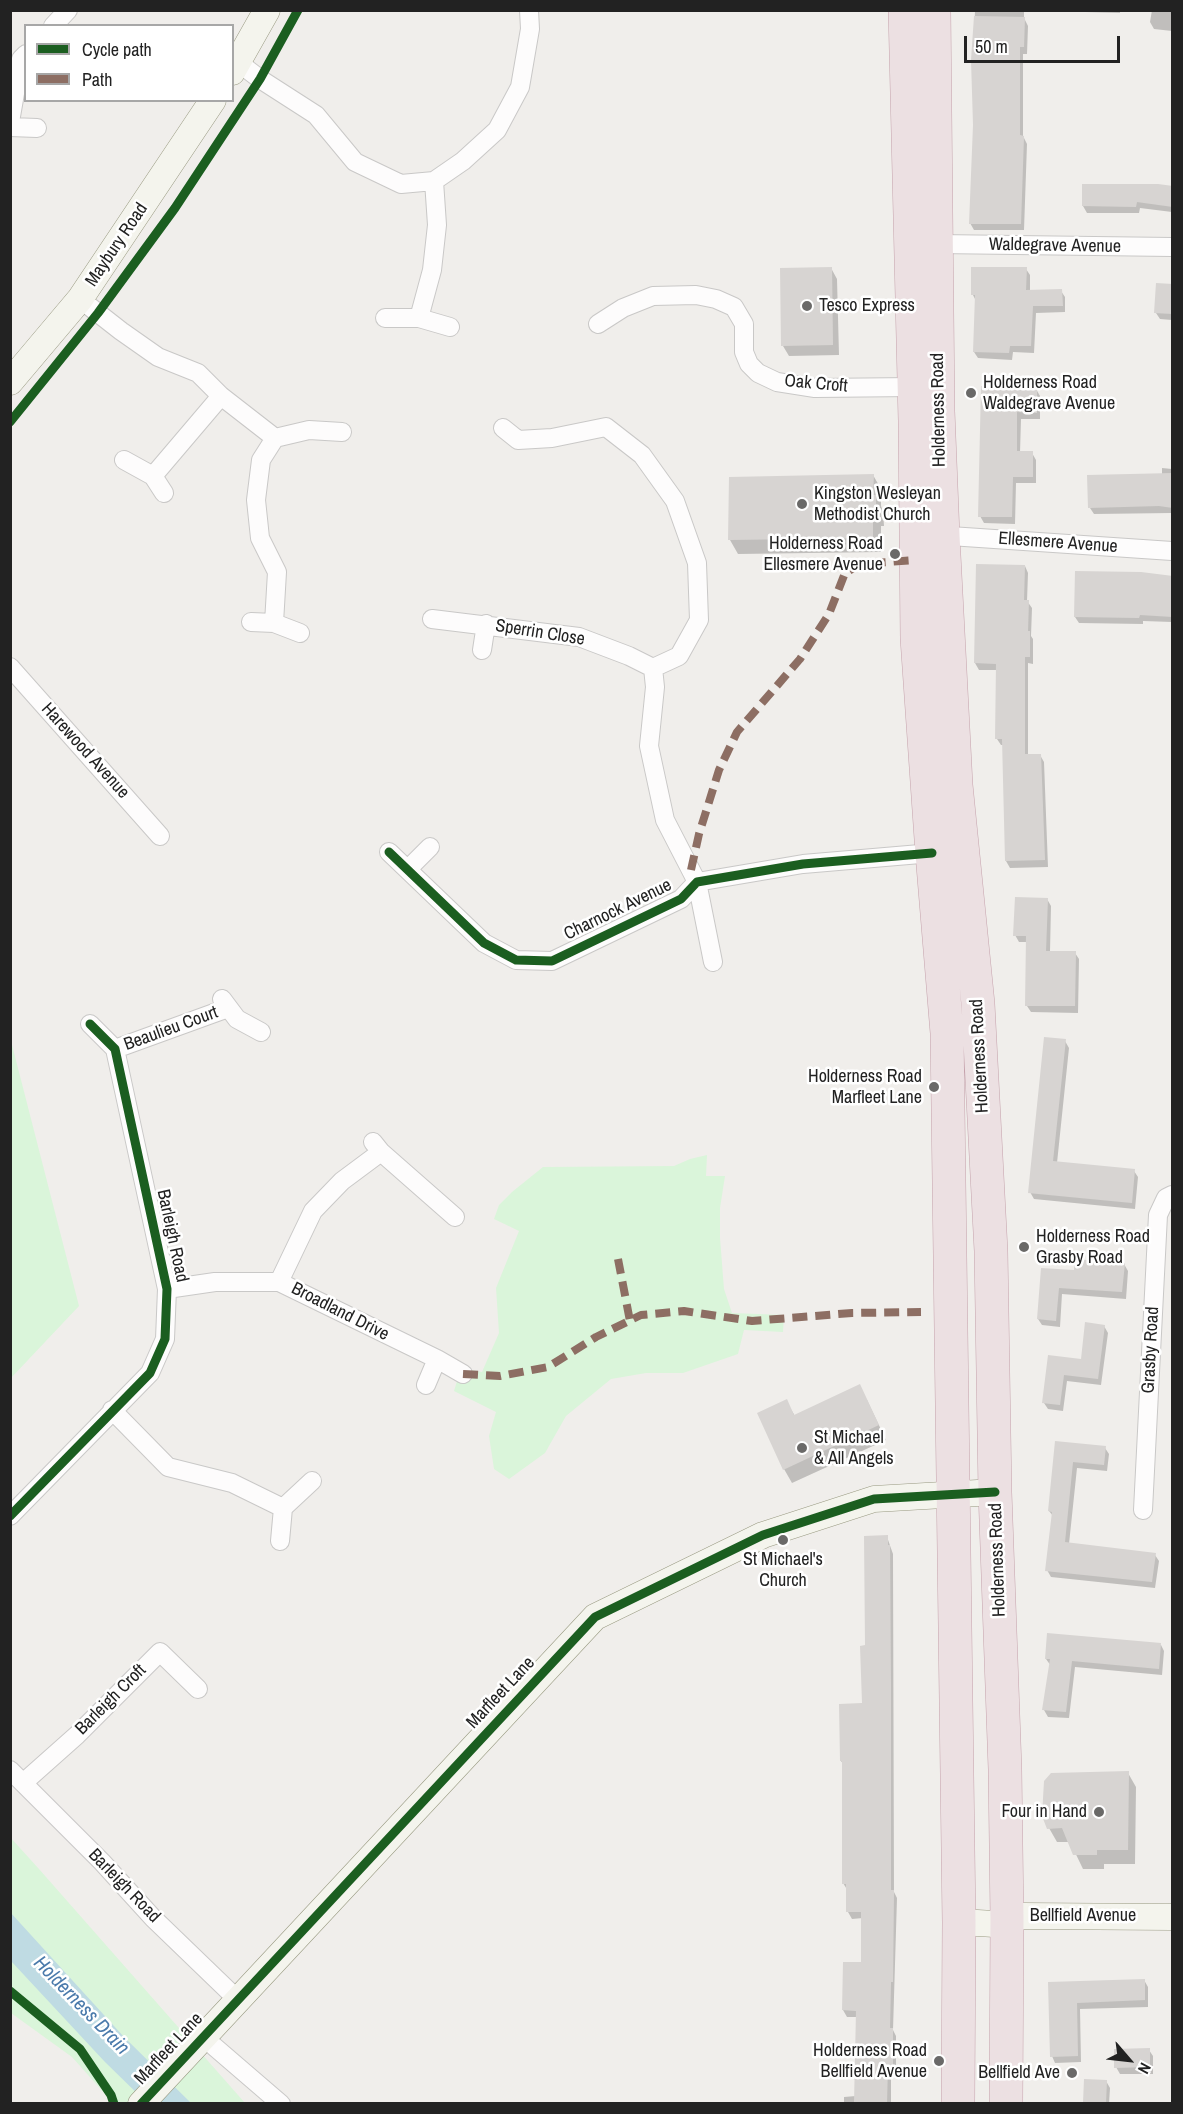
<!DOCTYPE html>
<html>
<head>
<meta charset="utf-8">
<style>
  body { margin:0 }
  #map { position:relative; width:1183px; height:2114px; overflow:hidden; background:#f0eeeb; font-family:"Archivo Narrow",sans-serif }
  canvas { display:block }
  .frame { position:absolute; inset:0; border:12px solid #222; pointer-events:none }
  .legend { position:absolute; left:24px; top:24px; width:210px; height:78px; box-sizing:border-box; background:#fff; border:2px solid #a7a7a7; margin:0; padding:8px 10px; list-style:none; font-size:18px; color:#222 }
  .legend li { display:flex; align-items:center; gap:12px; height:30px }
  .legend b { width:30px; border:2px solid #a7a7a7 }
  .north { position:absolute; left:1099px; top:2030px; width:60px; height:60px; -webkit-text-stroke:4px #fff; paint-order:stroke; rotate:118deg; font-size:16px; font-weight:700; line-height:24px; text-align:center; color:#222 }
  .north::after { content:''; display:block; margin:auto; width:21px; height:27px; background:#222; clip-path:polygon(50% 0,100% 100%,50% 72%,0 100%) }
  .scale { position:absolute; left:964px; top:36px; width:156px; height:27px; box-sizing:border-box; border:3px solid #222; border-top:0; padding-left:8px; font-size:18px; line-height:21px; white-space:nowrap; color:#222; -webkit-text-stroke:4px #fff; paint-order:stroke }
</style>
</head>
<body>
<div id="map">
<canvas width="1183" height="2114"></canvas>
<div class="frame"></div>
<ul class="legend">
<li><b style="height:8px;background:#1b5e20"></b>Cycle path</li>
<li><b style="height:8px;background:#8d6e63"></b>Path</li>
</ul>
<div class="north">N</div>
<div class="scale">50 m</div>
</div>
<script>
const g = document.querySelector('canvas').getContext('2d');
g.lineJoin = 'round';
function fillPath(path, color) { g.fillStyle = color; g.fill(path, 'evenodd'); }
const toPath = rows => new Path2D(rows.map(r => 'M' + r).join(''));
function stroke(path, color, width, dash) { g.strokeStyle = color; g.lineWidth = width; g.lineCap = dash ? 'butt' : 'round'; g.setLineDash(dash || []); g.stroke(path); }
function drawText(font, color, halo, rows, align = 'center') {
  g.font = font + ' "Archivo Narrow",sans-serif'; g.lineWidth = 5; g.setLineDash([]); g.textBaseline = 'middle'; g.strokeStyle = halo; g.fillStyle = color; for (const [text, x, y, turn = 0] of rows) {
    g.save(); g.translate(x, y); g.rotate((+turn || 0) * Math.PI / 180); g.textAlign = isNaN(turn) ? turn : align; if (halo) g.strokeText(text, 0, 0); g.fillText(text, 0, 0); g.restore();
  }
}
const park = toPath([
  [10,1037,79,1306,11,1378,10,1378],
  [707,1155,706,1176,725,1176,720,1208,720,1238,724,1289,732,1313,784,1315,783,1332,744,1330,738,1354,683,1373,646,1373,611,1379,566,1416,545,1453,509,1479,494,1469,489,1436,496,1412,454,1391,461,1368,482,1372,499,1333,496,1288,519,1231,494,1219,499,1205,512,1192,543,1167,674,1166,690,1159],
  [10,1837,39,1869,245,2103,113,2103,72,2057,11,2013]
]);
const water = toPath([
  [10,1912,124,2037,191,2103,147,2103,105,2062,11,1961]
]);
const shadow = toPath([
  [1024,10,1024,18,1028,26,1027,54,1023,54,1023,136,1027,144,1024,230,974,230,970,223,974,125,973,60,975,11],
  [1084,10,1120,10,1120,13,1085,12],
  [1152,10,1172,10,1172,31,1154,29,1150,22],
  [1172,187,1172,212,1140,208,1139,213,1087,213,1083,206],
  [831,268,837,279,839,355,789,356,783,346],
  [1026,269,1030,275,1030,291,1061,291,1065,297,1065,312,1036,313,1034,353,1013,352,1012,360,978,358,974,352,976,301,973,295],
  [1172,286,1172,320,1160,319,1156,313],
  [983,388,1036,389,1040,396,1040,419,1021,419,1020,453,1032,453,1036,460,1036,483,1016,483,1015,524,984,523,980,516],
  [1162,468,1172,469,1172,513,1094,514,1090,508,1162,475],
  [873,475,881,489,881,506,883,511,884,526,881,526,881,552,738,554,730,540],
  [1025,566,1028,573,1027,601,1032,608,1031,636,1033,639,1033,664,1028,663,1028,756,1040,755,1044,762,1048,867,1010,868,1006,861,1003,745,1001,745,997,739,997,670,979,670,975,663],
  [1172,577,1172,622,1143,621,1143,624,1079,623,1075,617],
  [1047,899,1051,906,1050,952,1075,953,1079,959,1078,1013,1031,1012,1027,1006,1027,942,1019,942,1015,935],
  [1065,1041,1069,1048,1057,1163,1134,1171,1138,1177,1135,1209,1034,1199,1030,1192],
  [1124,1264,1128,1271,1126,1299,1062,1294,1060,1327,1042,1325,1038,1319,1042,1269,1075,1272],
  [1104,1326,1108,1333,1101,1385,1067,1381,1063,1411,1048,1409,1044,1403,1050,1357,1082,1361],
  [867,1400,886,1440,792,1483,784,1469,786,1401,795,1416],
  [1056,1443,1105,1448,1109,1454,1107,1471,1077,1468,1069,1544,1155,1555,1159,1561,1155,1588,1051,1577,1047,1570,1053,1516,1049,1511],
  [887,1537,893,1554,894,1892,897,1898,893,2030,896,2036,896,2071,891,2071,891,2104,844,2104,844,2097,856,2096,857,2017,847,2017,843,2010,862,1963,863,1918,852,1919,848,1912,848,1891,843,1883,844,1765,841,1761,863,1704,866,1647],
  [1161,1645,1164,1651,1162,1675,1075,1667,1069,1718,1048,1717,1044,1710,1051,1666,1046,1659],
  [1128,1773,1136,1787,1135,1864,1104,1864,1104,1869,1083,1869,1070,1842,1057,1842,1049,1828],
  [1144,1980,1148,1987,1148,2007,1080,2009,1081,2062,1055,2063,1052,2056,1049,1983],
  [1149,2050,1153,2056,1153,2074,1120,2074,1116,2067],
  [1085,2080,1106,2081,1110,2088,1109,2104,1085,2104]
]);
const building = toPath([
  [974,16,1025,17,1024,47,1020,47,1020,135,1024,136,1021,224,969,224,973,125,971,60],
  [1082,184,1158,184,1173,186,1173,207,1137,202,1136,207,1082,206],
  [832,267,833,345,781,346,780,268],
  [971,267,1027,267,1026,290,1062,289,1063,306,1033,306,1031,346,1010,346,1009,353,973,352,975,295,971,295],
  [1156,283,1173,284,1173,314,1154,313],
  [981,386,1037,388,1037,413,1017,412,1017,451,1033,451,1033,477,1013,477,1012,517,978,517],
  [1173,473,1173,508,1159,506,1088,508,1087,475],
  [874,474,873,495,876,495,876,513,873,513,873,538,728,540,729,477],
  [976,564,1025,565,1024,600,1029,600,1028,631,1030,631,1030,657,1025,657,1025,754,1041,754,1045,860,1005,861,1002,739,995,739,996,664,974,663],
  [1075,571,1141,572,1173,576,1173,617,1140,615,1139,618,1074,617],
  [1015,897,1048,898,1046,951,1076,951,1075,1006,1025,1006,1026,936,1013,936],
  [1044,1037,1066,1039,1053,1161,1135,1169,1132,1203,1028,1193],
  [1074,1259,1125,1263,1122,1292,1059,1288,1056,1321,1037,1319,1041,1268,1074,1270],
  [1085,1322,1105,1325,1098,1379,1064,1375,1060,1405,1042,1403,1048,1355,1081,1359],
  [860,1384,879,1425,783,1470,757,1413,787,1399,794,1415],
  [1055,1441,1106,1446,1104,1465,1073,1462,1065,1542,1156,1553,1152,1582,1045,1571,1052,1512,1048,1511],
  [888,1535,888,1545,890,1545,891,1687,891,1890,894,1890,893,1982,891,1982,890,2028,893,2028,893,2065,888,2065,887,2103,854,2103,856,2011,842,2010,843,1962,861,1962,861,1912,846,1912,846,1884,842,1884,842,1761,840,1761,839,1704,862,1703,860,1646,865,1645,864,1536],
  [1047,1633,1161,1643,1159,1669,1072,1661,1066,1712,1042,1710,1050,1659,1045,1659],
  [1129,1771,1128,1850,1097,1850,1097,1855,1073,1855,1062,1828,1047,1829,1042,1816,1044,1781,1051,1773],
  [1145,1979,1145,2000,1077,2003,1078,2056,1050,2057,1048,1982],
  [1150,2048,1150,2067,1114,2068,1114,2049],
  [1084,2079,1107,2080,1106,2103,1083,2103]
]);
const street = toPath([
  [53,26,68,10],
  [239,63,260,79,316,115,355,162,401,184,434,181,463,161,497,130,520,87,530,29,529,10],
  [10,122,21,59,26,54],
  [10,127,37,128],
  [937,244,1172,247],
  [80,299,121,331,158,357,198,373,221,396,275,438],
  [385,318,419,318,450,327],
  [419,318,432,270,437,225,434,181],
  [598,324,623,308,653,296,696,295,716,299,734,307,744,324,744,352,749,364,758,373,777,382,815,388,914,387],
  [503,428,518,440,552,438,606,427,642,455,675,501,697,563,699,620,679,656,653,668],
  [124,460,153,476,164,493],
  [153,476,221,396],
  [935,535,1172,551],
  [432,619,579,637,629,656,653,668,655,687,649,746,665,820,697,882,713,962],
  [251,622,274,623,300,633],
  [274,623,277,572,260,538,256,500,261,460,275,438,309,430,342,432],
  [482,650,486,624],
  [10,667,160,836],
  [389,852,484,943,516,960,552,961,681,899,697,882,803,864,932,853],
  [408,869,430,847],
  [222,999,237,1019,261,1032],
  [115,1049,228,1008],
  [373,1142,381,1152,455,1217],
  [279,1282,313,1211,342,1181,381,1152],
  [167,1289,215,1282,279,1282,437,1359,463,1374],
  [426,1385,437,1359],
  [112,1410,168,1467,232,1483,283,1508],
  [1143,1510,1158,1215,1166,1198,1172,1195],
  [10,1516,150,1373,165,1339,167,1289,115,1049,90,1024],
  [280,1541,283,1508,312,1481],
  [10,1770,102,1862,153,1918,238,2000],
  [23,1783,77,1735,160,1652,198,1689],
  [202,2036,281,2104]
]);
const secondary = toPath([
  [232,72,267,10],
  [10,382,80,299,213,100],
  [959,1922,995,1924,1022,1916,1172,1917],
  [141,2104,595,1617,763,1535,874,1499,995,1492]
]);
const highway = toPath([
  [905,10,915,421,917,638,932,853,947,1033,959,1922,958,2104],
  [934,10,938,411,943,536,956,785,978,1004,991,1251,995,1492,1005,1769,1007,1919,1006,2104]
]);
const quiet = toPath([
  [691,870,699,834,719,770,737,732,800,659,829,614,845,573,861,564,916,560],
  [618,1259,630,1321],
  [463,1374,500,1376,548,1367,596,1337,641,1315,684,1311,752,1321,852,1313,921,1312]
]);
const cycleway = toPath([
  [10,422,98,313,175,208,260,79,298,10],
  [389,852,484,943,516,960,552,961,681,899,697,882,803,864,932,853],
  [10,1516,150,1373,165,1339,167,1289,115,1049,90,1024],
  [10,1991,80,2049,111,2095,114,2104],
  [141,2104,595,1617,763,1535,874,1499,995,1492]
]);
const markers = [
  [807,306,6,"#6a6968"],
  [971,393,6,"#6a6968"],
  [802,504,6,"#6a6968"],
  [895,554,6,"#6a6968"],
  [934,1087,6,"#6a6968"],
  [1024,1247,6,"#6a6968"],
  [802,1448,6,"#6a6968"],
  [783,1540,6,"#6a6968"],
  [1099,1812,6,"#6a6968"],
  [939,2061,6,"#6a6968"],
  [1072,2073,6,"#6a6968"]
];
const streetNames = [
  ["Maybury Road",117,245,-56],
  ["Waldegrave Avenue",1055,246,1],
  ["Oak Croft",816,384,5],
  ["Holderness Road",939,410,-91],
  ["Ellesmere Avenue",1058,543,4],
  ["Sperrin Close",540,633,9],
  ["Harewood Avenue",85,751,48],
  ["Charnock Avenue",618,910,-26],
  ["Beaulieu Court",171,1029,-20],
  ["Holderness Road",980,1056,-93],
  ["Barleigh Road",172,1236,78],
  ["Broadland Drive",340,1312,27],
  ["Grasby Road",1151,1350,-87],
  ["Holderness Road",998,1560,-92],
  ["Marfleet Lane",501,1693,-47],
  ["Barleigh Croft",111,1700,-45],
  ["Barleigh Road",124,1886,46],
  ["Bellfield Avenue",1083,1916],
  ["Marfleet Lane",169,2049,-47]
];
const poiNames = [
  ["Tesco Express",819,306],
  ["Holderness Road",983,383],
  ["Waldegrave Avenue",983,404],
  ["Kingston Wesleyan",814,494],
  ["Methodist Church",814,515],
  ["Holderness Road",883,544,"right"],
  ["Ellesmere Avenue",883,565,"right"],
  ["Holderness Road",922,1077,"right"],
  ["Marfleet Lane",922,1098,"right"],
  ["Holderness Road",1036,1237],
  ["Grasby Road",1036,1258],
  ["St Michael",814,1438],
  ["& All Angels",814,1459],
  ["St Michael's",783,1560,"center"],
  ["Church",783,1581,"center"],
  ["Four in Hand",1087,1812,"right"],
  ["Holderness Road",927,2051,"right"],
  ["Bellfield Avenue",927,2072,"right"],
  ["Bellfield Ave",1060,2073,"right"]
];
const waterNames = [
  ["Holderness Drain",81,2006,46]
];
fillPath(park, '#daf5da');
fillPath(water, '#bfdbe3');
fillPath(shadow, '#0003');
fillPath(building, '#d7d4d2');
stroke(street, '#c9c8c7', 20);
stroke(secondary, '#999a82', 27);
stroke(highway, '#c5a2ac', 34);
stroke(street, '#fdfcfc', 18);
stroke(secondary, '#f4f4ed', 26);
stroke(highway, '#ece0e2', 33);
stroke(quiet, '#8d6e63', 8, [15, 8]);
stroke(cycleway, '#1b5e20', 9);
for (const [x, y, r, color] of markers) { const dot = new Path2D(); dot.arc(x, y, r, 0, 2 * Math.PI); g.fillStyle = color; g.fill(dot); stroke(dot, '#fff', 2); }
drawText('18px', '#222', '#fff', streetNames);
drawText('18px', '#222', '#fff', poiNames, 'left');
drawText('italic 20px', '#4a7aab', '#fff', waterNames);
</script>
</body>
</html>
